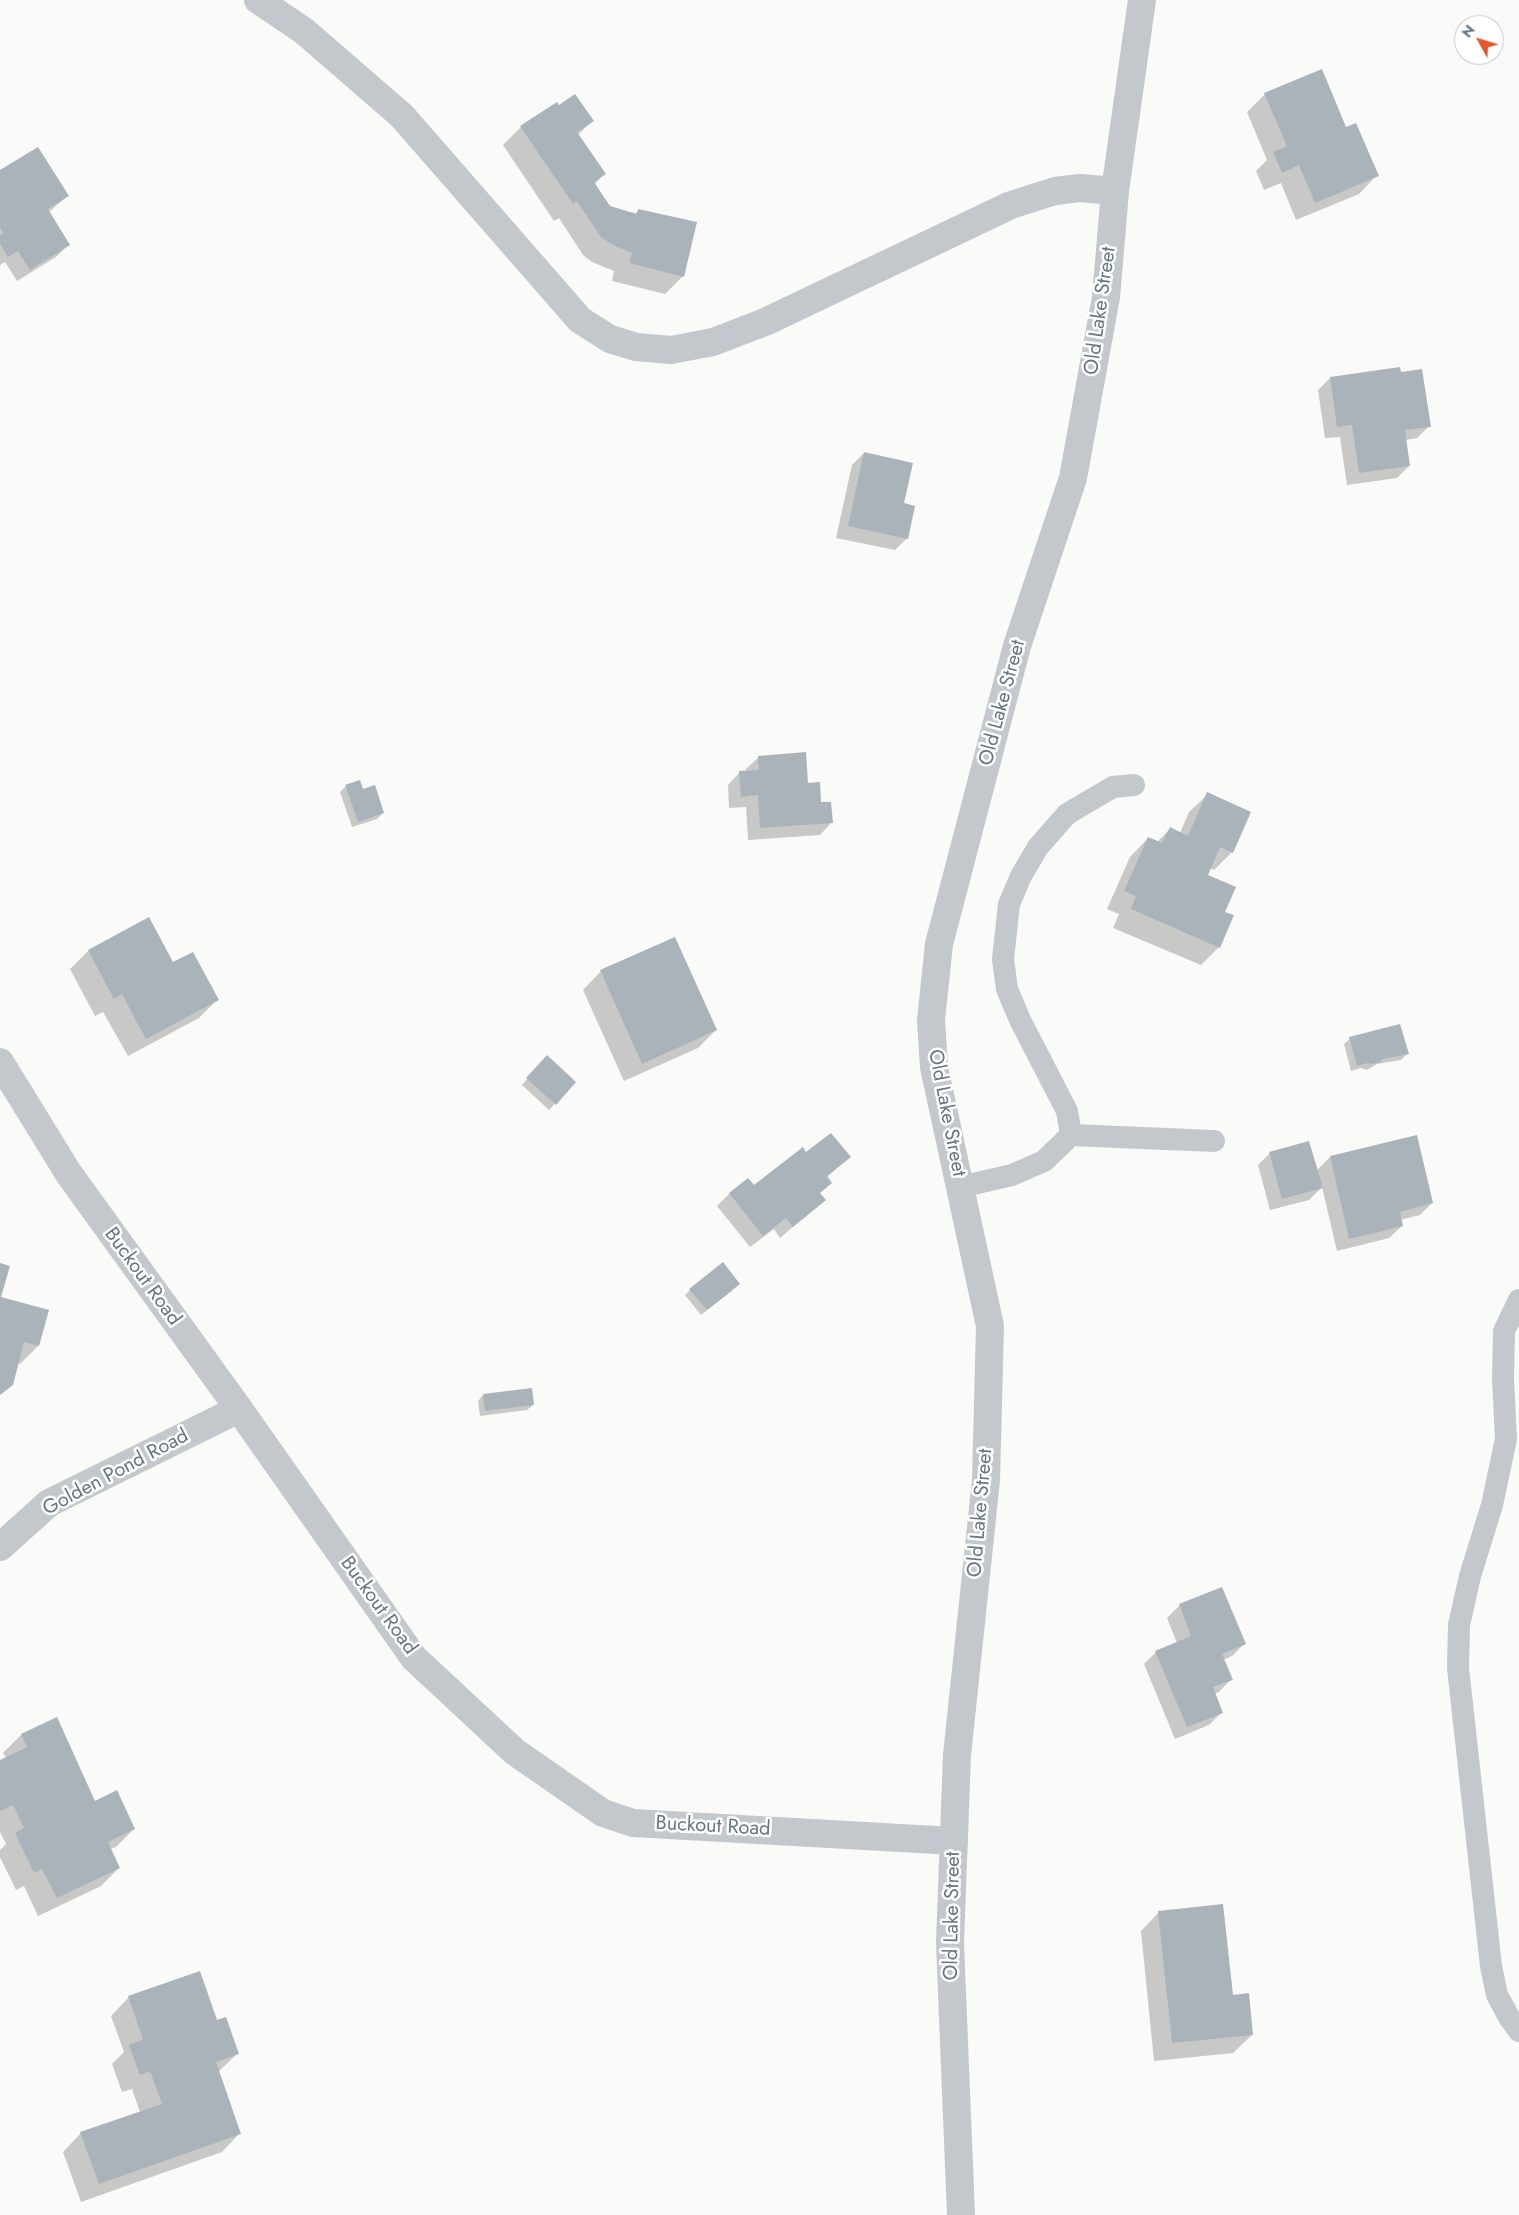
<!DOCTYPE html>
<html>
<head>
<meta charset="utf-8">
<style>
  body { margin:0 }
  #map { position:relative; width:1519px; height:2215px; overflow:hidden; background:#fafaf8; font-family:Jost,sans-serif }
  canvas { display:block }
  .north { position:absolute; left:1454px; top:15px; width:50px; height:50px; box-sizing:border-box; background:#fff; border:1px solid #c1c8cd; border-radius:50%; rotate:309deg; font-size:14px; font-weight:700; line-height:20px; text-align:center; color:#657683 }
  .north::after { content:''; display:block; margin:auto; width:18px; height:22px; background:#e4572e; clip-path:polygon(50% 0,100% 100%,50% 72%,0 100%) }
</style>
</head>
<body>
<div id="map">
<canvas width="1519" height="2215"></canvas>
<div class="north">N</div>
</div>
<script>
const g = document.querySelector('canvas').getContext('2d');
g.lineJoin = 'round';
function fillPath(path, color) { g.fillStyle = color; g.fill(path, 'evenodd'); }
const toPath = rows => new Path2D(rows.map(r => 'M' + r).join(''));
function stroke(path, color, width, dash) { g.strokeStyle = color; g.lineWidth = width; g.lineCap = dash ? 'butt' : 'round'; g.setLineDash(dash || []); g.stroke(path); }
function drawText(font, color, halo, rows, align = 'center') {
  g.font = font + ' Jost,sans-serif'; g.lineWidth = 5; g.setLineDash([]); g.textBaseline = 'middle'; g.strokeStyle = halo; g.fillStyle = color; for (const [text, x, y, turn = 0] of rows) {
    g.save(); g.translate(x, y); g.rotate((+turn || 0) * Math.PI / 180); g.textAlign = isNaN(turn) ? turn : align; if (halo) g.strokeText(text, 0, 0); g.fillText(text, 0, 0); g.restore();
  }
}
const shadow = toPath([
  [1265,94,1346,129,1377,175,1359,194,1296,220,1281,183,1264,190,1256,171,1267,160,1247,112],
  [559,106,592,121,578,135,604,174,594,185,609,207,635,214,639,210,683,276,665,294,612,281,614,271,592,262,583,255,559,218,554,221,503,145,521,127],
  [0,172,67,196,48,213,68,245,56,257,17,281,5,262,0,265],
  [1330,378,1429,426,1417,438,1406,440,1409,466,1397,478,1347,485,1340,437,1325,438,1318,390],
  [864,453,903,504,907,538,895,550,836,538,852,465],
  [759,757,807,784,832,822,820,835,748,840,746,807,729,808,728,785,740,772,746,772,746,769],
  [346,786,362,790,383,813,377,819,352,827,340,792],
  [1208,794,1232,852,1214,870,1209,868,1206,876,1219,947,1201,965,1113,928,1119,914,1107,909,1130,857,1148,838,1157,842,1170,829,1180,833,1189,812],
  [149,919,173,964,218,999,199,1018,128,1056,103,1012,95,1016,70,969,88,951],
  [601,971,716,1030,698,1048,624,1081,583,990],
  [1350,1039,1407,1054,1401,1060,1377,1064,1367,1070,1361,1068,1351,1071,1344,1044],
  [541,1062,575,1082,549,1110,522,1085],
  [1416,1137,1432,1203,1420,1215,1400,1220,1402,1226,1389,1238,1337,1251,1322,1187,1309,1200,1270,1210,1258,1165,1270,1153,1316,1171,1330,1157],
  [849,1157,826,1178,819,1193,824,1200,780,1238,774,1229,750,1247,717,1206,730,1193],
  [690,1290,733,1290,701,1315,685,1295],
  [0,1298,38,1346,20,1364,17,1363,11,1384,0,1395],
  [483,1395,533,1405,527,1410,480,1416,478,1401],
  [1221,1588,1244,1644,1232,1656,1223,1660,1231,1679,1219,1692,1214,1694,1222,1712,1209,1725,1175,1739,1144,1664,1156,1652,1177,1643,1167,1618,1179,1606],
  [56,1719,95,1802,134,1829,116,1847,110,1849,119,1868,101,1886,38,1916,24,1886,16,1890,0,1857,0,1850,6,1844,0,1832,0,1761,6,1758,3,1753,21,1735],
  [1159,1912,1231,1996,1252,2035,1233,2053,1154,2061,1141,1931],
  [129,1997,216,2022,238,2053,218,2072,240,2133,222,2152,81,2202,63,2152,81,2133,140,2112,132,2089,122,2092,112,2064,124,2052,111,2016]
]);
const building = toPath([
  [1322,69,1346,127,1356,123,1379,176,1315,203,1299,165,1282,173,1273,152,1287,146,1264,93],
  [575,94,594,121,577,132,606,174,594,182,610,206,637,214,638,209,697,222,684,277,629,263,632,253,611,244,601,237,577,201,573,204,520,126,557,102,559,105],
  [38,147,69,196,48,209,70,245,30,270,18,251,8,257,0,244,0,235,3,233,0,228,0,170],
  [1400,367,1401,372,1422,369,1431,427,1405,430,1410,466,1359,473,1352,425,1337,427,1330,377],
  [864,452,913,463,904,503,915,506,908,539,848,526],
  [806,752,808,783,820,782,821,802,831,802,833,823,760,828,758,795,741,797,739,771,759,770,758,756],
  [360,780,363,789,375,785,384,813,358,822,345,785],
  [1207,792,1251,812,1233,853,1220,847,1208,875,1236,887,1225,912,1234,915,1220,948,1131,909,1136,896,1124,891,1148,837,1162,843,1170,827,1188,836],
  [149,917,173,962,193,952,219,1000,146,1039,122,994,114,999,88,950],
  [675,937,717,1030,642,1064,600,970],
  [1400,1024,1409,1054,1383,1059,1380,1062,1373,1064,1368,1063,1357,1066,1349,1037],
  [547,1055,576,1082,556,1105,526,1078],
  [831,1133,851,1157,827,1176,832,1183,820,1193,826,1200,793,1227,786,1218,763,1236,729,1193,748,1178,754,1185,803,1147,806,1152],
  [1417,1135,1433,1203,1400,1212,1403,1226,1349,1239,1330,1156],
  [1309,1141,1323,1188,1282,1199,1269,1152],
  [723,1262,740,1284,707,1310,689,1289],
  [0,1263,10,1266,1,1297,49,1310,39,1346,24,1342,13,1385,0,1395],
  [532,1388,534,1405,485,1411,483,1394],
  [1222,1587,1246,1644,1222,1654,1233,1680,1213,1687,1223,1713,1187,1727,1155,1651,1191,1636,1179,1604],
  [57,1717,95,1801,117,1790,135,1829,108,1842,120,1868,57,1898,42,1869,34,1873,15,1833,24,1828,13,1805,0,1811,0,1760,27,1747,21,1734],
  [1223,1904,1233,1995,1249,1993,1253,2035,1172,2043,1158,1911],
  [200,1971,217,2020,226,2017,239,2054,216,2062,241,2134,99,2184,80,2132,162,2104,150,2071,140,2075,129,2045,143,2039,128,1996]
]);
const lane = toPath([
  [1071,1135,1214,1141],
  [960,1187,1012,1175,1044,1161,1071,1135,1067,1111,1020,1020,1007,989,1003,959,1009,904,1021,876,1038,847,1067,814,1113,787,1134,785],
  [1519,1300,1504,1331,1503,1379,1506,1439,1492,1505,1470,1576,1459,1625,1458,1668,1491,1966,1497,1995,1510,2019,1519,2031]
]);
const street = toPath([
  [258,0,304,31,402,116,580,320,610,339,636,347,671,350,713,342,765,322,1011,205,1055,191,1080,188,1115,191],
  [0,1062,69,1174,239,1409,414,1658,515,1752,603,1813,633,1823,954,1841],
  [0,1547,49,1503,239,1409],
  [961,2215,950,1943,957,1755,986,1480,990,1326,934,1067,931,1020,939,944,1017,646,1073,478,1106,297,1115,191,1142,0]
]);
const streetNames = [
  ["Old Lake Street",1101,311,-82],
  ["Old Lake Street",1003,703,-75],
  ["Old Lake Street",946,1113,79],
  ["Buckout Road",142,1277,54],
  ["Golden Pond Road",116,1473,-28],
  ["Old Lake Street",981,1513,-85],
  ["Buckout Road",378,1606,54],
  ["Buckout Road",713,1827,3],
  ["Old Lake Street",953,1916,-89]
];
fillPath(shadow, '#0003');
fillPath(building, '#aab3b9');
stroke(lane, '#c3c8cc', 22);
stroke(street, '#c3c8cc', 28);
drawText('20px', '#657683', '#fff', streetNames);
</script>
</body>
</html>
